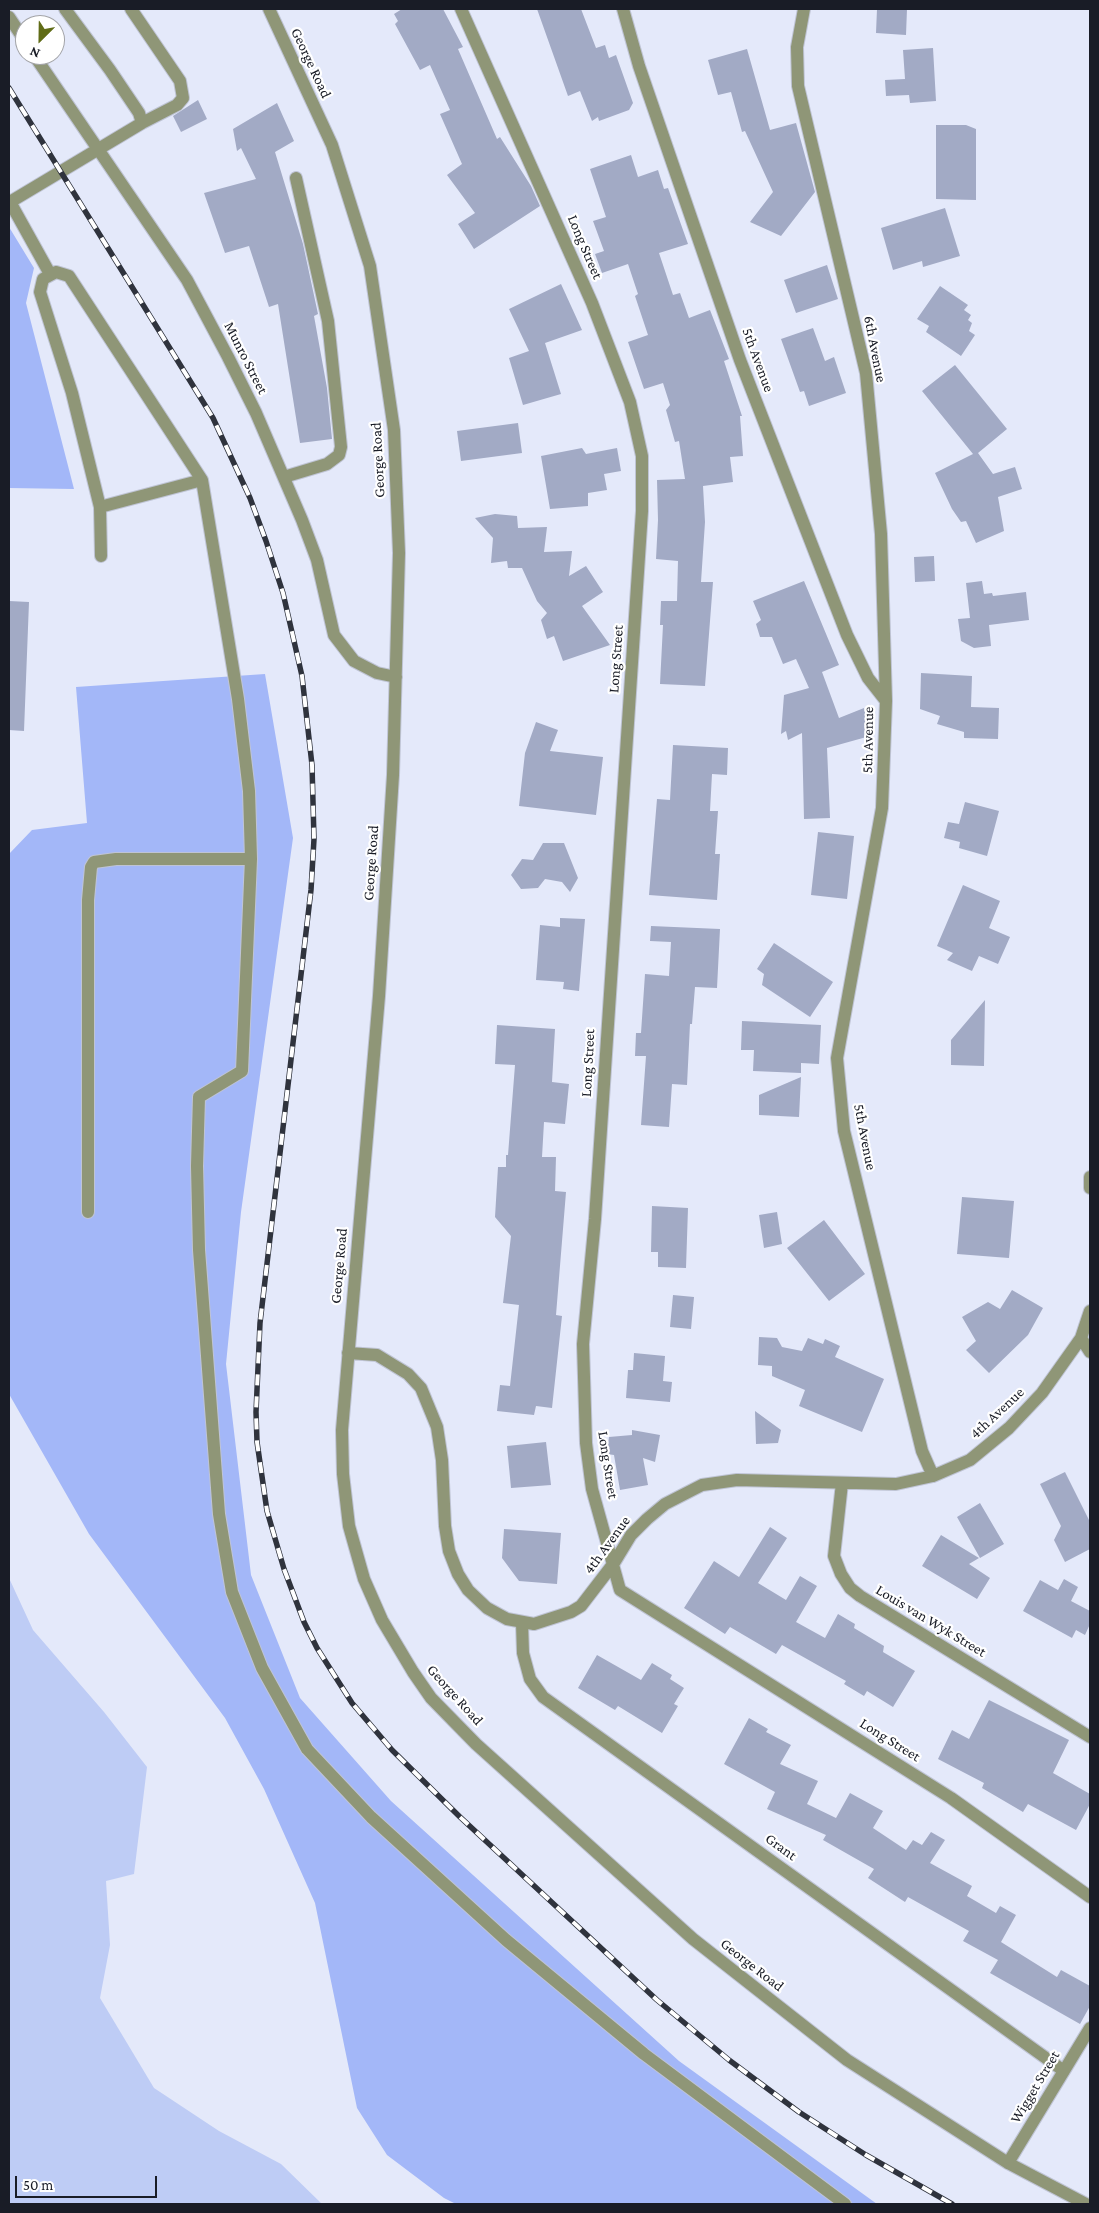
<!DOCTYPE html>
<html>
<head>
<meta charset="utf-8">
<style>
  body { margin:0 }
  #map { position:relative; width:1099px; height:2213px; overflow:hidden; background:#e4e9fa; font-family:"Crimson Pro",serif }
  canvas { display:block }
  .frame { position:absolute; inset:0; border:10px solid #191c26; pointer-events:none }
  .north { position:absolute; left:15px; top:15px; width:50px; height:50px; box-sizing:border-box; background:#fff; border:1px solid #a3a4a8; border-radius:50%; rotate:203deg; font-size:14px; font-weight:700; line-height:20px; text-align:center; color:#191c26 }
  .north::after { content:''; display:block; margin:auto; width:18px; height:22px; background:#606c16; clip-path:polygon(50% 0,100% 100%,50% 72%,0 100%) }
  .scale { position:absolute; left:15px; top:2176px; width:142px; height:22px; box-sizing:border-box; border:2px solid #191c26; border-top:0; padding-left:6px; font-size:15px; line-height:18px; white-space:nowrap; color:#191c26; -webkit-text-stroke:4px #fff; paint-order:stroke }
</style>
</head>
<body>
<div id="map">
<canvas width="1099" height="2213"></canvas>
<div class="frame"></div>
<div class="north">N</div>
<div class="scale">50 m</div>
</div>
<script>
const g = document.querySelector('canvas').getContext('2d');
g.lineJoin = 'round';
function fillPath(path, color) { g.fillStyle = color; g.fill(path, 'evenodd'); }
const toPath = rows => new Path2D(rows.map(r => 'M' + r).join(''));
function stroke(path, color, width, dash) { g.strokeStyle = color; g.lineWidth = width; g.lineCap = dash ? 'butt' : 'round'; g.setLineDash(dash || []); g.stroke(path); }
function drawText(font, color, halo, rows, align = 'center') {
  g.font = font + ' "Crimson Pro",serif'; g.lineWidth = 4.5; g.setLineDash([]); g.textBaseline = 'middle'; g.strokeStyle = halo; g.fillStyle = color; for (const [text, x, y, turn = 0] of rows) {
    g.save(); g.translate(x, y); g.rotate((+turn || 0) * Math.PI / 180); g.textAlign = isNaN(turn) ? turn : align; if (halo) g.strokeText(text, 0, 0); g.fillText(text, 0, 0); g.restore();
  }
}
const green = toPath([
  [9,227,34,268,26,303,74,489,9,488],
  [265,674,293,838,241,1212,226,1364,251,1575,300,1698,391,1801,679,2061,877,2204,456,2204,444,2198,387,2155,357,2108,315,1903,264,1789,225,1718,89,1534,9,1394,9,854,32,830,87,823,76,687]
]);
const water = toPath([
  [9,1578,33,1630,104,1712,147,1767,134,1874,106,1881,110,1945,100,1998,154,2088,219,2131,281,2164,322,2204,9,2204]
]);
const building = toPath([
  [402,9,443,9,463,47,458,49,497,139,500,137,531,186,540,206,474,249,458,224,475,213,447,175,462,164,440,114,450,110,430,65,420,70,395,24,398,21,394,14],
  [537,9,581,9,596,48,605,45,609,58,616,55,633,103,629,110,599,121,598,117,592,121,580,91,568,96],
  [877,9,907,9,906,35,876,33],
  [933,48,936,101,910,103,909,95,886,96,885,80,905,79,903,50],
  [747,49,770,130,796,123,815,192,781,236,750,222,773,192,745,131,742,132,731,92,718,95,708,60],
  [198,100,207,119,181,132,173,116],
  [277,103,294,141,275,152,303,244,318,314,314,316,327,388,332,439,300,443,278,304,269,307,249,246,225,253,204,193,256,179,241,148,237,151,233,129],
  [936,125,966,125,976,129,976,200,936,199],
  [631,155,638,177,658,170,664,189,668,188,688,244,659,253,673,295,680,293,689,318,710,310,729,359,724,361,742,416,740,416,743,456,730,457,733,482,703,486,705,522,701,582,713,582,705,686,660,684,663,625,660,625,661,601,677,601,678,561,656,559,658,520,657,480,685,479,679,441,675,442,666,410,670,405,663,383,644,389,628,342,648,335,635,296,638,294,628,264,602,273,595,254,604,251,593,221,606,217,590,169],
  [945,208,960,256,923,267,922,261,893,270,881,228],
  [827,265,838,299,796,313,784,280],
  [561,284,582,330,545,343,561,394,523,405,509,358,529,351,509,309],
  [940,286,968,305,964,310,971,315,968,320,972,323,969,331,975,335,961,356,926,332,929,326,917,319],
  [813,328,825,361,834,357,846,393,809,406,804,391,800,392,781,339],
  [955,365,1007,429,978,453,993,474,1015,467,1022,489,998,497,1004,531,976,543,966,521,961,522,952,509,935,473,973,454,922,391],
  [518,423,522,453,461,461,457,431],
  [582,448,586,454,617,448,621,471,604,474,607,490,588,493,588,506,550,509,541,456],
  [495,514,517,516,518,528,547,527,544,552,572,551,569,576,586,566,603,592,582,606,610,645,563,661,554,636,547,639,541,620,547,613,537,601,522,568,508,568,507,561,491,563,493,538,475,518],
  [934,556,935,581,915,582,914,557],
  [804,581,839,665,822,672,839,718,864,708,870,736,827,748,830,818,804,819,802,733,788,740,786,731,781,734,784,695,809,688,796,659,783,664,772,637,760,637,756,624,761,620,753,601],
  [982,581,984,594,992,593,993,596,1026,592,1029,620,989,625,991,646,974,648,961,641,958,619,970,618,966,583],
  [9,601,29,602,24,731,9,730],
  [921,673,972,676,971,707,999,708,998,739,964,738,964,732,937,724,940,716,920,709],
  [536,722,558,730,550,751,603,757,596,815,519,806,525,753],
  [673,745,728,748,727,775,712,774,710,811,718,811,715,854,720,854,717,900,649,895,657,799,670,800],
  [965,802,999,811,987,856,959,848,960,842,944,838,948,822,959,824],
  [818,832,854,836,847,899,811,895],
  [543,843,564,843,578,878,570,892,562,882,545,879,538,888,521,889,511,875,522,859,533,860],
  [963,885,1000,901,989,928,1010,937,998,964,979,956,972,971,947,960,953,953,937,946],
  [560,918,585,919,579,991,563,989,564,982,536,980,540,925,560,927],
  [651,926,720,929,717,988,695,987,692,1024,690,1024,687,1085,672,1084,669,1127,641,1125,646,1056,635,1056,636,1033,641,1033,645,974,669,976,671,942,650,941],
  [774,943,833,982,810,1017,762,985,764,974,757,969],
  [985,1000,984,1066,951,1065,951,1040],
  [742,1021,821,1025,819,1064,801,1063,801,1073,753,1071,754,1050,741,1050],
  [497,1025,555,1029,552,1082,569,1084,565,1124,544,1122,542,1157,556,1157,555,1191,566,1192,556,1315,562,1316,552,1408,536,1406,534,1415,497,1411,500,1385,510,1386,519,1305,503,1303,511,1236,495,1217,498,1167,506,1167,506,1155,508,1155,515,1065,495,1064],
  [801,1077,799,1117,759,1115,759,1095],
  [962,1197,1014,1201,1009,1258,957,1254],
  [652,1206,688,1208,686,1268,658,1267,658,1252,651,1252],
  [777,1212,782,1244,764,1248,759,1215],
  [824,1220,865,1274,829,1301,787,1248],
  [1012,1290,1043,1308,1028,1335,989,1373,966,1350,976,1341,962,1317,988,1302,1000,1309],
  [673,1295,694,1297,691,1329,670,1327],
  [759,1337,777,1338,782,1347,802,1351,808,1338,823,1344,825,1339,840,1346,835,1357,884,1379,862,1432,799,1406,805,1390,772,1376,772,1366,758,1365],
  [634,1353,665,1356,663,1381,672,1382,670,1402,626,1398,628,1370,633,1370],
  [755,1411,781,1430,778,1443,756,1444],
  [632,1430,660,1435,655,1462,643,1458,648,1485,620,1490,614,1455,607,1454,609,1437,632,1435],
  [546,1442,551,1485,511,1488,507,1446],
  [1065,1472,1090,1522,1090,1549,1065,1562,1054,1540,1061,1526,1040,1484],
  [980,1503,1004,1544,980,1558,957,1517],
  [770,1527,787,1538,758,1583,786,1600,800,1576,817,1586,796,1622,825,1638,838,1614,855,1624,854,1628,884,1646,883,1652,915,1671,893,1707,867,1691,864,1696,844,1684,846,1681,782,1645,776,1654,730,1627,725,1634,684,1608,714,1561,739,1577],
  [504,1529,561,1533,557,1584,519,1581,502,1558],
  [941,1535,979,1558,969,1564,990,1578,977,1599,922,1566],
  [1064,1579,1078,1587,1071,1601,1090,1611,1090,1624,1085,1635,1076,1630,1072,1638,1023,1611,1040,1580,1058,1590],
  [597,1655,641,1680,652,1663,672,1675,670,1679,684,1688,674,1704,678,1706,662,1733,618,1706,615,1710,578,1688],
  [989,1700,1069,1740,1053,1773,1090,1794,1090,1804,1076,1830,1028,1804,1023,1812,982,1788,984,1783,938,1759,952,1730,969,1739],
  [749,1718,768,1729,766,1732,791,1745,780,1764,818,1781,807,1804,836,1818,850,1793,883,1811,873,1828,906,1850,913,1840,922,1845,931,1832,945,1840,930,1863,972,1886,967,1896,996,1913,1000,1906,1016,1915,1001,1942,1057,1977,1061,1970,1090,1986,1090,2006,1080,2024,990,1973,998,1960,963,1941,969,1931,908,1897,905,1902,868,1878,874,1869,823,1840,826,1835,767,1809,775,1792,724,1764]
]);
const minor = toPath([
  [65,9,110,70,139,113,142,123],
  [269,9,332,145,370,266,394,430,399,553,393,775,379,996,342,1430,343,1474,349,1526,364,1579,382,1620,413,1672,431,1698,476,1744,693,1939,847,2060,1008,2163,1086,2204],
  [461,9,592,303,630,402,642,456,642,511,616,904,595,1219,583,1344,586,1443,592,1489,620,1590,951,1798,1090,1897],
  [623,9,639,66,740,360,847,635,868,678,886,701],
  [804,9,797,47,798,86,866,373,881,534,886,701,882,808,837,1058,844,1131,922,1451,933,1476],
  [9,17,25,41],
  [34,55,187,280,228,357,256,413,302,520,317,560,334,635,354,661,377,673,396,677],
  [56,272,69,276,202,480,100,507,72,393,40,292,43,279,56,272],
  [50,274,10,202,142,123,177,105,183,98,180,81,131,9],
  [284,477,327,464,339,455,341,447,328,321,296,178],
  [202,480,238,699,249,791,251,859,242,1071,199,1097,197,1166,199,1250,219,1514,232,1592,262,1668,307,1749,371,1817,506,1940,644,2054,845,2204],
  [100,507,101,556],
  [1090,1177,1090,1188],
  [88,1212,88,900,91,867,94,862,116,859,251,859],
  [1081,1338,1090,1352],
  [348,1353,377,1355,408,1374,421,1388,437,1427,442,1460,445,1526,449,1551,458,1574,468,1590,487,1608,507,1619,534,1624,571,1612,581,1606,614,1563,631,1535,647,1519,665,1504,702,1485,737,1480,896,1484,933,1476,970,1460,1009,1428,1042,1393,1081,1338,1090,1311],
  [842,1483,834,1556,841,1574,850,1588,860,1596,1090,1737],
  [522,1623,523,1653,530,1679,543,1697,1064,2071],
  [1008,2163,1090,2028]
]);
const rail = toPath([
  [9,88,213,418,250,498,266,541,283,593,302,676,312,765,314,839,311,890,260,1323,256,1412,257,1442,267,1511,284,1569,304,1622,317,1648,352,1703,392,1750,460,1817,657,2000,729,2060,799,2112,866,2155,952,2204]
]);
const streetNames = [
  ["George Road",311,63,65],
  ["Long Street",585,247,67],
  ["6th Avenue",875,349,79],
  ["Munro Street",246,358,63],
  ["5th Avenue",758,360,70],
  ["George Road",378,460,-93],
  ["Long Street",616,659,-86],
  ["5th Avenue",868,740,-89],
  ["George Road",371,863,-86],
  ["Long Street",588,1063,-87],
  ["5th Avenue",865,1137,79],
  ["George Road",339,1266,-85],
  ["4th Avenue",997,1413,-43],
  ["Long Street",608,1465,81],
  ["4th Avenue",607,1545,-54],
  ["Louis van Wyk Street",931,1621,31],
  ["George Road",455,1695,48],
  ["Long Street",890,1740,32],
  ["Grant",781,1847,36],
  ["George Road",752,1965,38],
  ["Wigget Street",1035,2087,-59]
];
fillPath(green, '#a3b7f8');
fillPath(water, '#beccf5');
fillPath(building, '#a2aac5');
stroke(minor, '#bfc4d4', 14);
stroke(minor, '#8f9677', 12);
stroke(rail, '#2f333d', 5.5);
stroke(rail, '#fff', 4, [11]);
drawText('15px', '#191c26', '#fff', streetNames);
</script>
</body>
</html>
